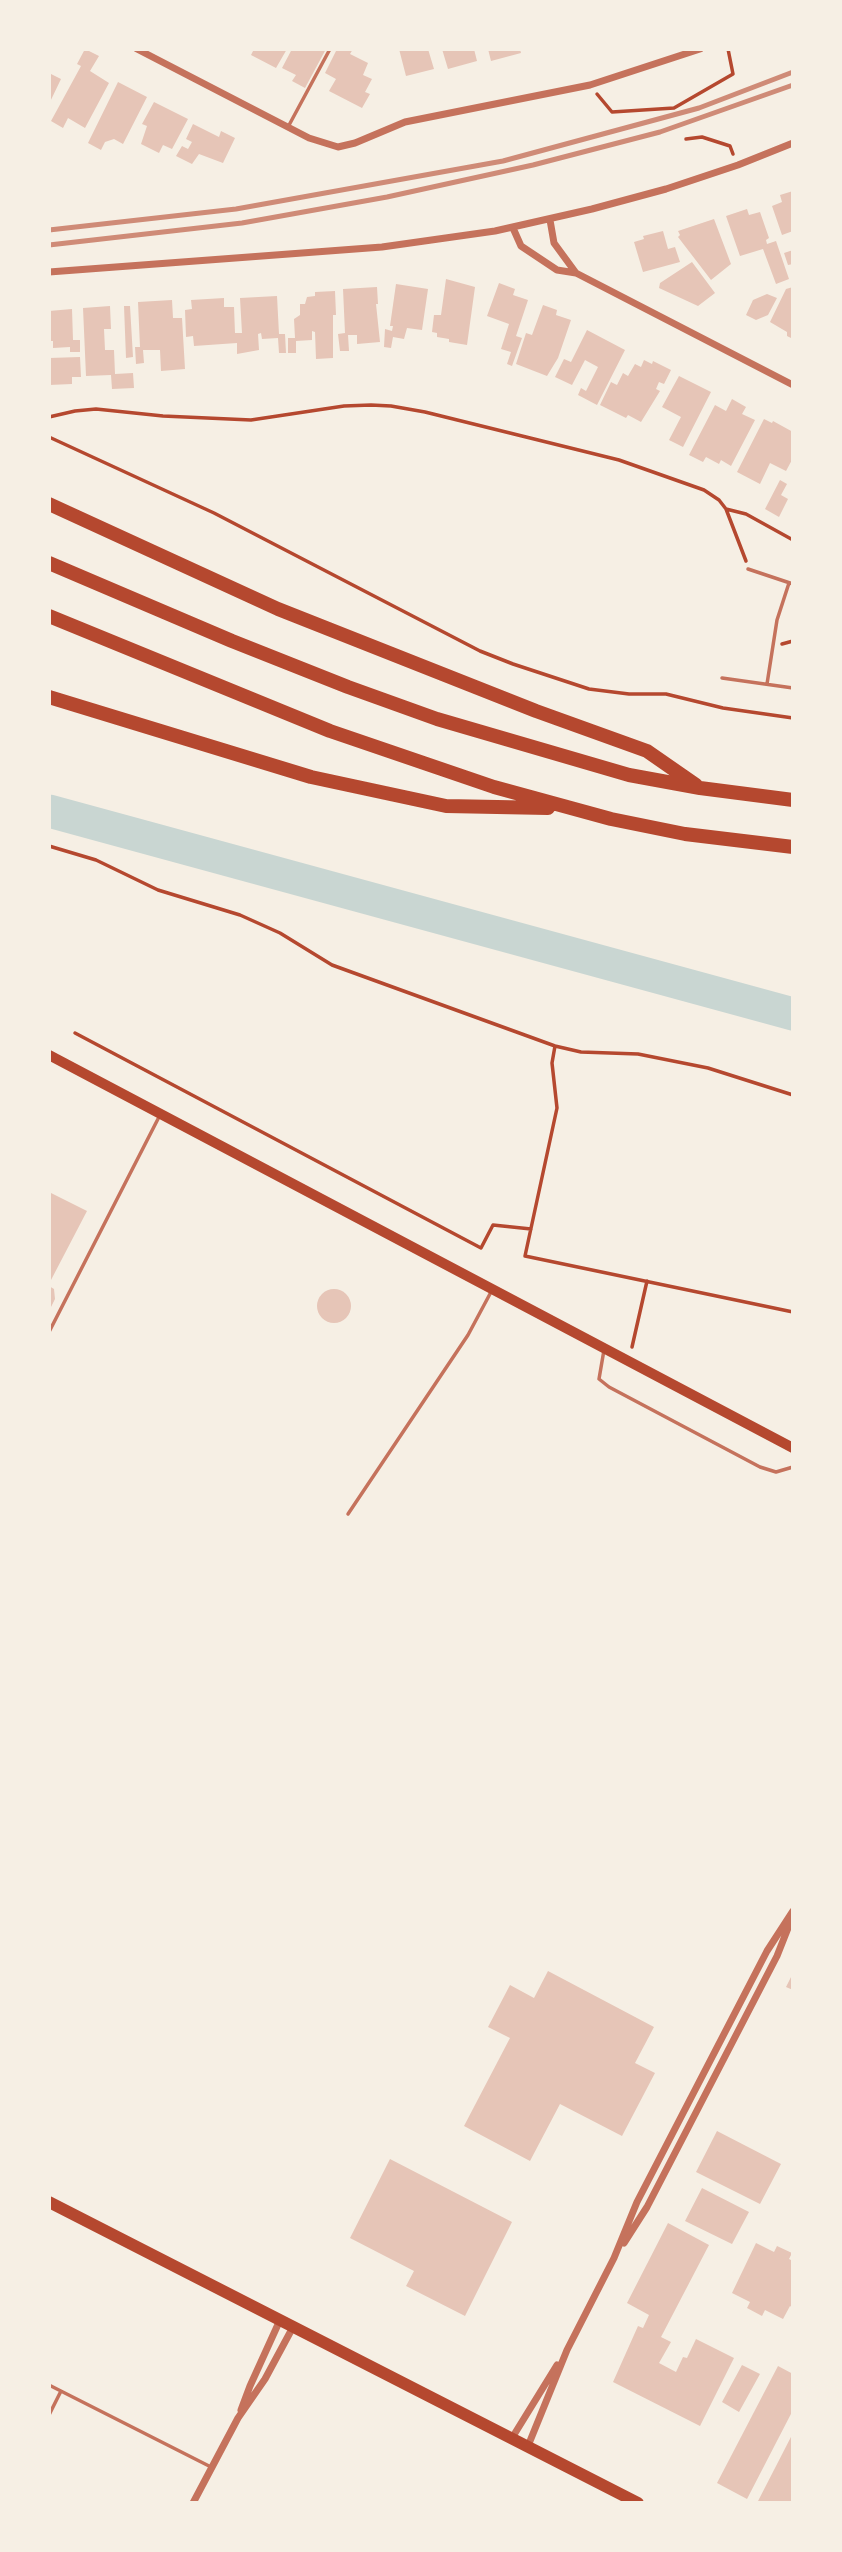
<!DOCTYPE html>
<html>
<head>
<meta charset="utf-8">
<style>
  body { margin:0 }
  #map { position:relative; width:842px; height:2552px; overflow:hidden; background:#f6efe4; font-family:Barlow,sans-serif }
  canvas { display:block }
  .frame { position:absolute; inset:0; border:51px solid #f6efe4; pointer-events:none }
</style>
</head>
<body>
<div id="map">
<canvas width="842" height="2552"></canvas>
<div class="frame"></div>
</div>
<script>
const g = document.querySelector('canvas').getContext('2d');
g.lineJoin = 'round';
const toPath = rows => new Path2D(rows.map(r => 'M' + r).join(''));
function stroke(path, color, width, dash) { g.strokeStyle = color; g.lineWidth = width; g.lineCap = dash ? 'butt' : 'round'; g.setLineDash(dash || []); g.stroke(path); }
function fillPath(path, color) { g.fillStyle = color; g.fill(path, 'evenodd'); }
const river = toPath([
  [49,811,793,1014]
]);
const building = toPath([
  [85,49,99,56,90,71,109,83,85,128,68,118,63,128,51,121,81,66,77,64],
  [254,49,287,49,276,68,251,55],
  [292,49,326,49,305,88,292,81,296,75,282,68],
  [337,49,353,49,350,54,368,63,363,75,372,79,365,92,370,94,362,108,329,91,336,79,325,73],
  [399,49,428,49,434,69,406,76],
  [442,49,474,49,477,61,448,69],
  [488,49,520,49,521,53,491,61],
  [49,73,61,79,49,104],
  [118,82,147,97,123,144,114,139,105,142,101,150,88,143],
  [154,102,188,119,172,149,163,145,159,153,141,144,147,126,142,124],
  [193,124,219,137,221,131,235,138,223,163,199,154,192,164,176,156,182,146,188,149,192,142,186,139],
  [793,191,793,231,782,235,772,206,782,202,780,195],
  [747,209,749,215,760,212,769,238,766,240,767,244,776,241,789,279,776,284,763,249,740,256,726,216],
  [714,219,731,264,711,280,678,237,680,235,678,231],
  [663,231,668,249,675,247,680,262,643,272,634,242,644,239,643,236],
  [793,250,793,264,788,265,784,253],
  [692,262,715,293,698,306,659,288,660,283],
  [446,279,475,287,467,345,449,342,449,339,437,337,437,333,432,332,434,315,441,315],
  [499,283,515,289,513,295,528,300,516,336,522,338,512,366,507,364,511,352,501,349,509,324,487,316],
  [396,284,428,289,422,330,407,328,404,339,393,337,391,348,384,347,385,329,392,331,393,326,390,326],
  [377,287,378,304,376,304,380,342,357,344,357,335,348,335,349,351,340,351,338,334,345,333,343,289],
  [793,287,793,339,787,336,787,332,770,322,786,289],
  [335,291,336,315,333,315,333,358,316,359,315,332,312,331,312,340,296,341,296,353,288,353,288,338,295,338,294,319,300,315,300,304,305,304,307,297,315,296,315,292],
  [767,294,777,298,768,315,756,320,746,315,753,300],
  [277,296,279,334,285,334,286,353,279,353,278,338,262,339,261,333,258,334,259,350,237,354,237,343,194,346,193,336,186,337,185,310,192,309,191,300,224,298,224,307,234,307,235,333,242,333,240,298],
  [172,300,173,318,182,318,185,369,161,371,160,350,143,350,144,363,136,364,135,347,140,347,138,302],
  [543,305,557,310,556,315,571,320,558,358,547,376,516,364,526,333,532,335],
  [110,306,111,329,104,329,105,350,114,350,115,374,133,373,134,388,112,389,111,375,86,376,83,308],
  [124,306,130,306,133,357,126,358],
  [72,309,73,340,80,340,80,352,70,352,70,347,53,348,53,341,49,341,49,311],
  [587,330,625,350,597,405,578,395,581,388,586,391,598,367,585,360,572,385,555,377,564,359,571,362],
  [80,357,81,377,72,377,72,384,49,385,49,358],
  [644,360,652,364,653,361,671,370,664,384,659,382,656,389,660,391,641,422,628,415,626,418,600,405,611,382,617,385,623,373,628,376,635,364,641,367],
  [679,376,711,392,683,447,669,440,681,417,662,407],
  [732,399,746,407,742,414,755,420,731,466,721,460,719,464,706,457,703,462,689,455,715,405,726,411],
  [764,419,772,423,773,421,793,432,793,458,786,471,770,463,760,484,737,472],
  [780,480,787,484,781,495,788,499,779,517,765,509],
  [49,1192,87,1211,51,1280,49,1280],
  [49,1286,54,1289,55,1299,49,1311],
  '317 1306a17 17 0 1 1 34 0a17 17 0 1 1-34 0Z',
  [548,1971,654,2027,635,2063,655,2073,622,2136,560,2104,530,2161,464,2126,510,2038,488,2027,510,1985,534,1998],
  [793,1973,793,1990,786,1987],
  [717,2131,781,2164,760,2204,696,2172],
  [390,2159,512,2222,465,2316,406,2286,414,2271,350,2238],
  [702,2188,749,2212,732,2244,685,2221],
  [668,2223,709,2245,661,2337,671,2342,659,2363,676,2372,683,2357,687,2358,696,2339,734,2358,700,2426,613,2382,638,2326,643,2328,649,2315,627,2303],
  [756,2243,774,2252,777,2246,792,2253,789,2259,793,2261,793,2308,790,2306,783,2319,765,2310,762,2316,747,2308,750,2302,732,2293],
  [742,2365,760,2374,739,2412,722,2402],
  [778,2366,793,2374,793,2410,747,2499,717,2483],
  [793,2433,793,2500,792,2503,757,2503]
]);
const path = toPath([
  [597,94,612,112,674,108,733,74,728,49],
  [686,139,702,137,730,146,733,154],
  [49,417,75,411,96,409,163,416,251,420,344,406,371,405,391,406,425,412,619,460,704,490,719,500,726,509,746,561],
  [49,437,214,513,480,651,513,664,589,689,629,694,666,694,723,708,793,718],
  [726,509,746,514,793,540],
  [782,644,793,641],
  [49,846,96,860,158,890,240,915,280,933,332,965,555,1046,581,1052,638,1054,708,1068,793,1095],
  [75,1033,481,1248,493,1225,531,1229],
  [555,1046,552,1063,557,1108,525,1256,793,1312],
  [632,1347,647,1281]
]);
const service = toPath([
  [288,127,330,49],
  [748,569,793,584],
  [722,678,793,688],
  [767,684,777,620,789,583],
  [49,1332,160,1115],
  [604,1350,599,1379,609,1387,760,1467,776,1472,793,1467],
  [348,1514,468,1335,491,1292],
  [49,2385,211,2467],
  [49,2415,61,2391]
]);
const minor = toPath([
  [137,49,309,138,338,147,355,143,405,122,590,85,700,49],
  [550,220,554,243,576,273],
  [513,228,521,246,557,270,576,273,793,385],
  [49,272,382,247,495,231,592,209,666,189,738,165,793,143],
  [624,2243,647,2207,777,1956,792,1918],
  [241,2410,250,2386,280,2320],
  [512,2438,557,2365],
  [528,2446,567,2350,614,2258,637,2202,767,1951,793,1911],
  [193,2503,238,2418,265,2379,293,2327]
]);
const secondary = toPath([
  [49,1055,793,1448]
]);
const primary = toPath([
  [49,2202,638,2503]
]);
const motorway = toPath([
  [49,504,278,609,536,711,647,751,696,785],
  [49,563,232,641,348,687,437,719,629,775,700,788,793,800],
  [49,616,330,731,494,787,611,819,685,834,793,847],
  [49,697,311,777,446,806,548,808]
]);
const rail = toPath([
  [49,230,236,209,503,161,699,108,793,72],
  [49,245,242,223,387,197,533,165,660,132,793,85]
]);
stroke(river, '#c9d6d2', 33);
fillPath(building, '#e6c5b7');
stroke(path, '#b5482f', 3.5);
stroke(service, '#c5725c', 3.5);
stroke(minor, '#c5725c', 7);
stroke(secondary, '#b5482f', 10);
stroke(primary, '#b5482f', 12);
stroke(motorway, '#b5482f', 14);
stroke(rail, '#cf8b77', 5);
</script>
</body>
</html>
